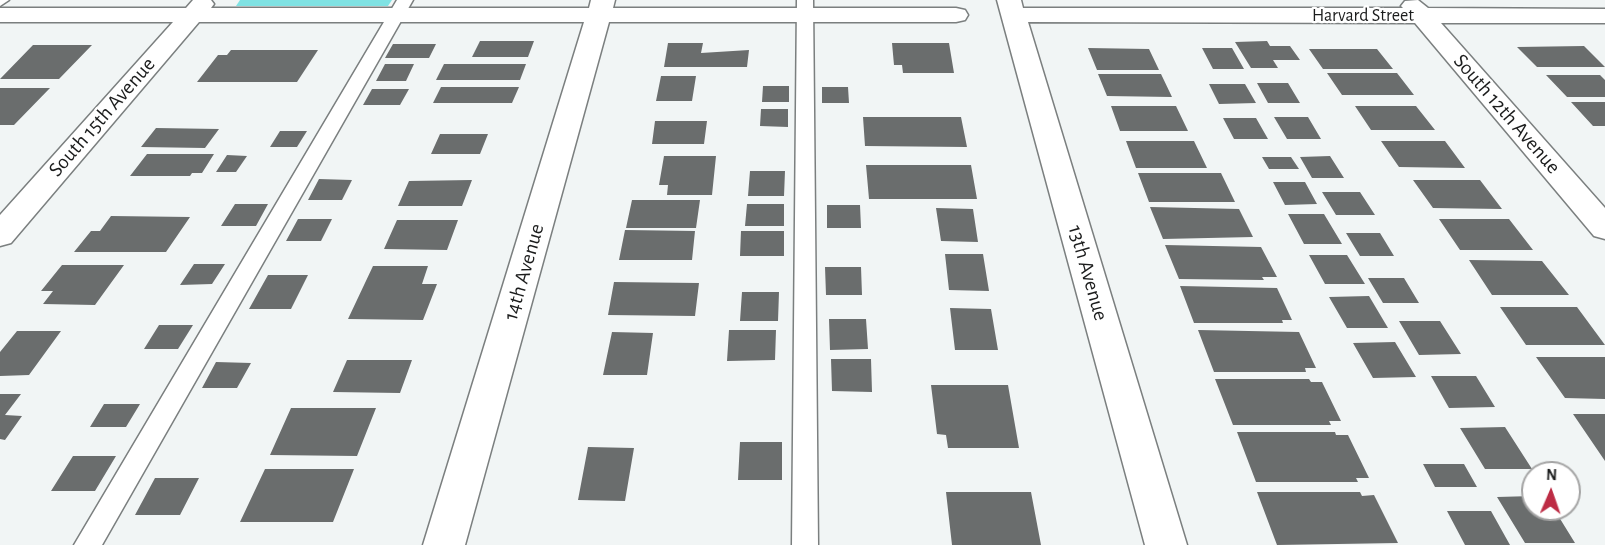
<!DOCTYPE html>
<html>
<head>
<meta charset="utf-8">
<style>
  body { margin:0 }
  #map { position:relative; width:1605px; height:545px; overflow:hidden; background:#f1f5f5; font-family:"Alegreya Sans",sans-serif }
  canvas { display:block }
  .north { position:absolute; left:1521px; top:461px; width:60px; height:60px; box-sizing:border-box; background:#fff; border:2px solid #a4a4a4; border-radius:50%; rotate:2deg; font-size:16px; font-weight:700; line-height:24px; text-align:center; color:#1b1c1c }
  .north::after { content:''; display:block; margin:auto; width:21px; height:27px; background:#bd2c45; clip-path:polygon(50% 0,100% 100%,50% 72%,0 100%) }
</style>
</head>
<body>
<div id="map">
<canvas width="1605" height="545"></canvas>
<div class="north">N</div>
</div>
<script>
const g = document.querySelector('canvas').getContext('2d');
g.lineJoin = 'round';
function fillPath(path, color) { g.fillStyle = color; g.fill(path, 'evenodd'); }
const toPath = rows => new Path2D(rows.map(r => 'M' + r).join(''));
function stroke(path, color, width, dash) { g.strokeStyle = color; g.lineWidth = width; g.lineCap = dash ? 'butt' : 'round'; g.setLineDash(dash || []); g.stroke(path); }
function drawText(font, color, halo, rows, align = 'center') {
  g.font = font + ' "Alegreya Sans",sans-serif'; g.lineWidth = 4.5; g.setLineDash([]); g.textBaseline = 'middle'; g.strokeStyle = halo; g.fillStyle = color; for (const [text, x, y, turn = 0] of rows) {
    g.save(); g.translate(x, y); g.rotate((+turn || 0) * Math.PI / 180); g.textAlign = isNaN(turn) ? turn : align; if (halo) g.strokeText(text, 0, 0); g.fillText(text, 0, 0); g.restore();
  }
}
const green = toPath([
  [240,0,392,0,388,6,236,6]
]);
const building = toPath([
  [480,41,534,41,528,57,472,57],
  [1267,41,1270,46,1290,46,1300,60,1273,60,1278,68,1251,68,1235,42],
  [668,43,703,43,701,53,749,50,747,67,664,67],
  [892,43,949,43,954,73,903,73,902,65,894,65],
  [393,44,436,44,429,58,385,58],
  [33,45,92,45,59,79,0,79],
  [1584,46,1605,67,1537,67,1517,47],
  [1088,48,1149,49,1159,70,1097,70],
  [1202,48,1232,48,1244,69,1213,69],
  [1309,49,1377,49,1393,69,1323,69],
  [231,50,318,50,297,82,197,82,218,55,227,55],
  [385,64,414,64,406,81,376,81],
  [444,64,526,64,520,80,436,80],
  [1327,73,1397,73,1414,95,1342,95],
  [1098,74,1161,74,1172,97,1107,96],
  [1546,75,1600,75,1605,80,1605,97,1567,97],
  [661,76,696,76,692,101,656,101],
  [1257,83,1288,83,1300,103,1268,103],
  [1209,84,1245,84,1256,103,1219,104],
  [763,86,789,86,789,102,762,102],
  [441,87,519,87,512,103,433,103],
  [822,87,848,87,849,103,822,103],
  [0,88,50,88,14,125,0,125],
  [372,89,409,89,400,105,363,105],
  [1571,102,1605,102,1605,126,1593,126],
  [1111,106,1176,106,1188,131,1120,131],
  [1355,106,1416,106,1435,130,1371,130],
  [761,109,788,109,788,127,760,126],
  [863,117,961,117,967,147,865,146],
  [1274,117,1308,117,1321,139,1287,139],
  [1223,118,1256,118,1268,139,1234,139],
  [655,121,707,121,704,144,652,144],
  [156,128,219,129,205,148,141,147],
  [280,131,307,131,297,147,270,147],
  [440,134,488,134,480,154,431,154],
  [1126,141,1194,141,1207,168,1136,168],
  [1381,141,1445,141,1465,168,1399,167],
  [147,154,214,154,202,173,192,173,190,176,130,176],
  [227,155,247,156,236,172,216,172],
  [664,156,716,156,712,195,667,195,668,185,659,185],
  [1330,156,1344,178,1312,178,1300,157],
  [1262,157,1291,157,1299,169,1269,169],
  [866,165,971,165,977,199,869,199],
  [750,171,785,171,784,196,748,196],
  [1138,173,1221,173,1235,202,1149,202],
  [319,179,352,180,342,200,308,200],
  [472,180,462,206,398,206,409,181],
  [1413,180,1480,180,1502,209,1433,208],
  [1273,182,1305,182,1317,204,1285,205],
  [1322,192,1360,192,1375,215,1336,215],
  [632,200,700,200,696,228,626,228],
  [235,204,268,204,256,226,221,226],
  [747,204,784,204,784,226,745,226],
  [827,205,860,205,861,228,827,228],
  [1150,207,1239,209,1253,237,1163,239],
  [936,208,973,209,978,242,941,241],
  [1288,214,1324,214,1342,244,1304,244],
  [111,216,190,217,166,252,74,252,91,231,100,231],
  [298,219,332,219,321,241,286,241],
  [1439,219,1509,219,1533,250,1460,250],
  [397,220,458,220,447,250,384,249],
  [625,230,695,231,692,260,619,260],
  [741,231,784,231,784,256,740,256],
  [1346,233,1380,233,1394,256,1360,256],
  [1165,245,1261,247,1277,277,1262,277,1264,280,1179,279],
  [945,254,983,254,989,291,949,290],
  [1309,255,1347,255,1365,284,1325,284],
  [1469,260,1542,261,1569,295,1492,295],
  [194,264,225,264,212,284,180,285],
  [62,265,124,265,95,305,43,304,53,291,41,291],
  [373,266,428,266,422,284,437,284,423,320,348,319],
  [825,267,861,267,862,295,826,295],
  [268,275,308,275,291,309,249,309],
  [1368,278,1404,278,1419,303,1383,303],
  [614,282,699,283,695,316,608,315],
  [1180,286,1277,288,1292,320,1282,320,1283,323,1194,323],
  [742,292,779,292,778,321,740,321],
  [1369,296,1388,328,1347,328,1329,297],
  [1500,307,1577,307,1605,345,1526,345],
  [950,308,991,309,998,350,955,350],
  [829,319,866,319,868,349,830,350],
  [1399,321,1440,321,1461,354,1419,355],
  [159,325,193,325,178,349,144,349],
  [729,330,776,330,775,360,727,361],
  [1198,330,1299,332,1316,368,1305,368,1306,372,1214,372],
  [17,331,61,331,29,375,0,376,0,352],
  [612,332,653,333,647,375,603,375],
  [1395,342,1416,377,1373,378,1353,343],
  [1536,357,1605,357,1605,399,1565,398],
  [831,359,871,359,872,392,832,391],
  [347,360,412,360,400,393,333,392],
  [216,362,251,363,237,388,202,388],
  [1431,376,1476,376,1495,407,1449,408],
  [1215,379,1309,379,1311,382,1322,382,1341,421,1329,421,1331,425,1233,425],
  [931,385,1008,385,1019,448,948,448,946,435,937,434],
  [0,394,21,394,5,415,22,416,5,440,0,439],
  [104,404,140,404,126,427,90,427],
  [291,408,376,408,357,456,270,455],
  [1573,414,1605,414,1605,461],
  [1505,427,1532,469,1485,469,1460,428],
  [1237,432,1335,432,1336,435,1348,435,1369,478,1356,478,1358,482,1256,482],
  [740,442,782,442,782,480,738,480],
  [588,447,634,448,625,501,578,500],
  [73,456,116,456,95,491,51,491],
  [1423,464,1464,464,1477,487,1435,487],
  [265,469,354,469,333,522,240,522],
  [155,478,199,478,180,515,135,515],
  [946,492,1031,492,1041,545,952,545],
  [1257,492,1360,492,1362,496,1374,495,1398,543,1277,545],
  [1533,496,1533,509,1554,509,1575,543,1525,543,1497,497],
  [1447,511,1491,511,1510,545,1465,545]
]);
const service = toPath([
  [0,0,9,0,0,6,0,0],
  [397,0,413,0,102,545,74,545,397,0],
  [797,0,813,0,818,545,792,545,797,0]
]);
const minor = toPath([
  [193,0,211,0,214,4,211,8,589,8,591,0,615,0,613,8,956,8,965,10,968,15,965,20,956,22,609,22,465,545,423,545,584,22,199,22,11,243,0,246,0,215,173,22,0,22,0,8,186,8,193,0],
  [997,0,1021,0,1023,8,1403,8,1401,6,1405,1,1418,0,1428,8,1605,9,1605,23,1441,23,1605,208,1605,239,1594,236,1415,23,1028,22,1187,545,1145,545,997,0]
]);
const farStreetnames = [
  ["Harvard Street",1363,16]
];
const streetNames = [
  ["South 12th Avenue",1507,114,49],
  ["South 15th Avenue",102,117,-49],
  ["14th Avenue",524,272,-74],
  ["13th Avenue",1088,273,74]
];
fillPath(green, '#7fe2e3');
fillPath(building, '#6a6d6d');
stroke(service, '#7b7f7f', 3);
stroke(minor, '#7b7f7f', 3);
fillPath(service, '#fff');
fillPath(minor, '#fff');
drawText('18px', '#1b1c1c', '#fff', farStreetnames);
drawText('21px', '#1b1c1c', '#fff', streetNames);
</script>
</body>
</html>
